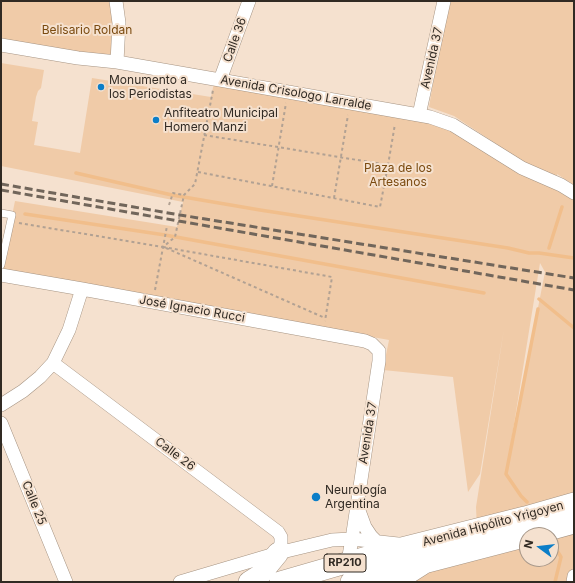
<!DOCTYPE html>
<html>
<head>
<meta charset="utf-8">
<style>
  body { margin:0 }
  #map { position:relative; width:575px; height:583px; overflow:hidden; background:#f5e1cf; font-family:Inter,sans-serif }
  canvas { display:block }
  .frame { position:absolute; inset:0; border:2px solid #312a23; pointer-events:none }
  .north { position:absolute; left:519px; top:527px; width:40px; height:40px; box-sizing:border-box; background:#f5e1cf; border:1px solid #a7988a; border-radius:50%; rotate:285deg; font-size:11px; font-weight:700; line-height:16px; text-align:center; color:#312a23 }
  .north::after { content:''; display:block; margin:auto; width:14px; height:18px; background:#0c7ec8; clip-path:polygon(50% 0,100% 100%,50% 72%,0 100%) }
</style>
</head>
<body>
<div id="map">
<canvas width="575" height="583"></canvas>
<div class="frame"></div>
<div class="north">N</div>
</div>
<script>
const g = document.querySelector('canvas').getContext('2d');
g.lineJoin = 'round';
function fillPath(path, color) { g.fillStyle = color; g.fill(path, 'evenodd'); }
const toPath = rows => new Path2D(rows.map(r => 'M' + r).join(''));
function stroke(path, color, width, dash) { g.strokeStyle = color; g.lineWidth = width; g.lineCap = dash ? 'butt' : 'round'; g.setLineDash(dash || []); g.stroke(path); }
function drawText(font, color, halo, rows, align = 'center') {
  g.font = font + ' Inter,sans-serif'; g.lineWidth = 4; g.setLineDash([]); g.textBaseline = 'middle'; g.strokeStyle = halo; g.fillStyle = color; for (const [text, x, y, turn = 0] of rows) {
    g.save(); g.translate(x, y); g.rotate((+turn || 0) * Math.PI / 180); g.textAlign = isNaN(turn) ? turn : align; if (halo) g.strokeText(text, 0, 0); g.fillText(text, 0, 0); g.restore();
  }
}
const green = toPath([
  [1,1,116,1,117,62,1,45],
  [447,1,574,1,574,185,557,174,554,189,574,200,574,503,477,529,476,507,504,329,480,474,468,492,453,377,383,370,389,340,1,269,15,201,177,227,183,202,1,166,1,63,44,70,41,88,38,91,36,97,32,121,38,122,34,145,80,153,92,78,211,97,214,83,437,121,522,161,454,116,429,107],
  [540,263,545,272,509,455],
  [574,523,574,576,573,582,351,582,527,535,527,559,551,559,551,535]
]);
const stream = toPath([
  [76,173,172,195,260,210,508,248,529,253,539,253,574,258],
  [25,214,165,235,484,293],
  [549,248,562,207],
  [539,299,574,328],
  [527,502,521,496,506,474,538,309],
  [551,541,561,557,555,582]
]);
const path = toPath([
  [204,135,388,165,395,124],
  [198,172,380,207,388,165],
  [272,186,286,103],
  [334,198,348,115],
  [169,205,173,193,184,195],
  [19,223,163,247,175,237,184,195,195,184,213,90],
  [163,247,332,277,325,321],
  [166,248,325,318],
  [155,290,167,226]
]);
const lane = toPath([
  [1,213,12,215,1,265]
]);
const street = toPath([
  [116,1,119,23,117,62],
  [1,45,78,58,117,62,220,80,430,117,453,125,522,168,561,185,574,193],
  [220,80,249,1],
  [419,115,444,1],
  [1,275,82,289,365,341,372,344,379,351,379,361,352,539,347,567],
  [53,363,278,532,281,537,281,543,278,553],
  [1,405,23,391,40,377,53,363,69,330,82,289],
  [1,423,66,582],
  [358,508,365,527,371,536,377,542],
  [180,582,278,553,332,540,352,539,398,544],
  [402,582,424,568],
  [573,582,574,576]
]);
const primary = toPath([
  [530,535,574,523],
  [249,582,260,575,278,553],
  [280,582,370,556,525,517,574,503],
  [351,582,527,536]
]);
const rail = toPath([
  [1,184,180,215,574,278],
  [1,190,574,290]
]);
const markers = [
  [101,87,4,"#0c7ec8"],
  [156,120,4,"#0c7ec8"],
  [316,497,5,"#0c7ec8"]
];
const shields = [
  [345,563,42]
];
const shieldNames = [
  ["RP210",345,563]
];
const parkNames = [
  ["Belisario Roldan",87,30],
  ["Plaza de los",398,168],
  ["Artesanos",398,182]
];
const streetNames = [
  ["Calle 36",235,40,-70],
  ["Avenida 37",432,58,-77],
  ["Avenida Crisologo Larralde",296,93,10],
  ["José Ignacio Rucci",192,309,10],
  ["Avenida 37",368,433,-81],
  ["Calle 26",175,454,37],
  ["Calle 25",34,503,68],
  ["Avenida Hipólito Yrigoyen",493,524,-15]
];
const poiNames = [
  ["Monumento a",109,80],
  ["los Periodistas",109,94],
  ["Anfiteatro Municipal",164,113],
  ["Homero Manzi",164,127],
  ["Neurología",325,490],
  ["Argentina",325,504]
];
fillPath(green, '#f0cba8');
stroke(stream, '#f1be8b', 3.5);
stroke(lane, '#a69483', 8);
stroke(street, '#a69483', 14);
stroke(primary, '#a69483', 22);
stroke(path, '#b1a193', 2, [3, 3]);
stroke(lane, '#fff', 7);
stroke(street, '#fff', 13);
stroke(primary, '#fff', 21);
stroke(rail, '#71665b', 3, [8, 4]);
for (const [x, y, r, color] of markers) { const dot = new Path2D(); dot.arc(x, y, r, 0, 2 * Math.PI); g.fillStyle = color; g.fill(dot); stroke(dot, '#f5e1cf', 1.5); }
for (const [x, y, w] of shields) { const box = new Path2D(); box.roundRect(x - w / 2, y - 9, w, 18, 3); g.fillStyle = '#f5e1cf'; g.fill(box); stroke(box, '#312a23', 1); }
drawText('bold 11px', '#312a23', null, shieldNames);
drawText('12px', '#7a4a0f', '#f5e1cf', parkNames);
drawText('12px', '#312a23', '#f5e1cf', streetNames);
drawText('12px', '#312a23', '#f5e1cf', poiNames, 'left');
</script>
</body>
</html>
